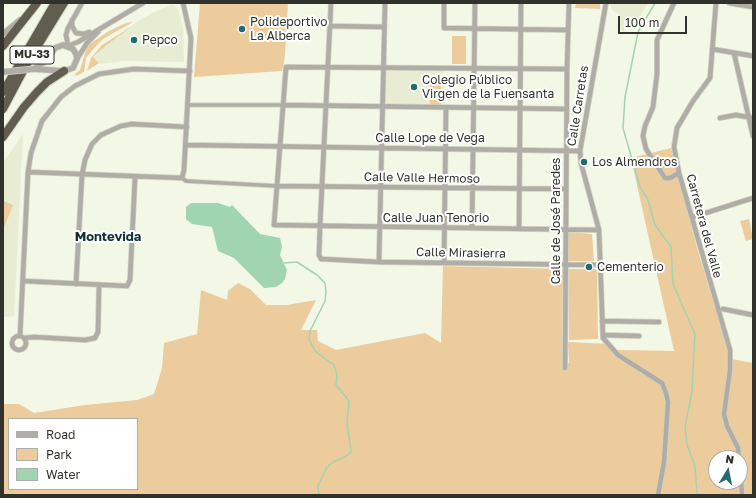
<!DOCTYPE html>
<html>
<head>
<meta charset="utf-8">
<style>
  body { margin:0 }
  #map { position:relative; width:756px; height:498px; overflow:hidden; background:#f3f7e5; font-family:"Golos Text",sans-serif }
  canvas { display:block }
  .frame { position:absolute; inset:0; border:4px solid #31322b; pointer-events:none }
  .legend { position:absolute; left:8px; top:418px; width:130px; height:72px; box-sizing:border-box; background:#fff; border:1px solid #adadaa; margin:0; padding:5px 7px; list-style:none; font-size:12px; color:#31322b }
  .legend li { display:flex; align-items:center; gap:8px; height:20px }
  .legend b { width:20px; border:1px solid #adadaa }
  .north { position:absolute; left:708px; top:450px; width:40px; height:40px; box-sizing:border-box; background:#fff; border:1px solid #adadaa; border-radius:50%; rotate:10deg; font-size:11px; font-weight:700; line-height:16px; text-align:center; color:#31322b }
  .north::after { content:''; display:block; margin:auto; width:14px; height:18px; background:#236a78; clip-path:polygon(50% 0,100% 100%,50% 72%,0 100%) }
  .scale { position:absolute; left:618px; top:16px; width:69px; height:18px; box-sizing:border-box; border:2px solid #31322b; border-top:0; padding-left:5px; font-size:12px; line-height:14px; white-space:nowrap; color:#31322b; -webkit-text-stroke:3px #fff; paint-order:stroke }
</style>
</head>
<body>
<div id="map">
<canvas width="756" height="498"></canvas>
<div class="frame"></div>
<ul class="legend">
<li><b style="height:5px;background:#afada6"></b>Road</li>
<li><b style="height:11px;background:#eccb9d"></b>Park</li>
<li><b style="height:11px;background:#a1d4b1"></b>Water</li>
</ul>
<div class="north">N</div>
<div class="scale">100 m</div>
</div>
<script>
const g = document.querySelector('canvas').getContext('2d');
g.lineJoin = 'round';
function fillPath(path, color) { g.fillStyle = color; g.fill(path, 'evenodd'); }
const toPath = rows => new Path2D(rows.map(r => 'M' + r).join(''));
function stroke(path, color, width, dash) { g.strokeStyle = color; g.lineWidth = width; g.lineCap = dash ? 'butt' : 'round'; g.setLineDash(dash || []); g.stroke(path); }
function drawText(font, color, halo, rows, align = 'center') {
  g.font = font + ' "Golos Text",sans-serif'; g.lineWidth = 4; g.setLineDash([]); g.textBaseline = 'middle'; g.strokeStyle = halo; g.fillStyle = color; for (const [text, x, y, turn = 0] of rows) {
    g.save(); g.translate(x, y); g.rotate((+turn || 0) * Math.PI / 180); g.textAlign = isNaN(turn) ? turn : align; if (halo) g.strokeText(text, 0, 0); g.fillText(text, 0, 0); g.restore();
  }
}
const built = toPath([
  [609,3,648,3,636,23,627,21,624,32,617,28,619,14,612,10],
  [171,5,175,6,178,9,183,29,184,62,123,61,100,64,93,58,107,44,138,21,154,12],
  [385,69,443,69,445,106,385,105],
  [23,134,14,316,3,317,3,163]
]);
const green = toPath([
  [200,3,288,3,285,56,282,71,194,77],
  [576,3,600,3,600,9,575,8],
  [133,22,103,39,96,46,86,58,84,72,76,76,75,74,80,70,87,46,109,31,126,23],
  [132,26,108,44,93,57,99,63,87,71,91,58,102,45],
  [452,36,466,36,466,64,452,64],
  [430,84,441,84,441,105,430,105],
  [671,148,698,251,731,359,753,363,753,495,3,495,3,404,19,404,34,413,85,405,137,400,154,394,162,368,164,343,197,334,201,290,227,300,228,291,238,283,250,289,266,305,287,305,316,300,301,330,317,330,318,341,336,350,425,333,441,343,443,266,563,269,562,365,569,363,568,342,610,344,617,350,674,351,631,158],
  [9,419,137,419,137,489,9,489],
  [716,458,740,458,740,482,716,482],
  [3,201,13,205,3,230],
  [749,219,753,239,746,241,740,221],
  [568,232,592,234,594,261,567,261],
  [568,269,597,269,598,339,569,340]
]);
const water = toPath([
  [191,203,218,203,230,207,232,205,260,234,280,238,282,247,280,255,287,270,285,279,282,283,276,287,264,288,234,258,218,251,212,227,192,224,186,219,186,207]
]);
const stream = toPath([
  [655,3,638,32,625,97,623,128,640,187,648,200,655,225,671,247,673,284,695,334,692,391,685,427,687,445,695,466,697,495],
  [284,263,297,262,317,275,325,283,326,292,325,301,310,331,309,339,315,351,334,365,337,375,336,385,349,401,347,422,351,452,345,457,335,461,327,467,318,486,319,495]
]);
const pedestrian = toPath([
  [188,105,283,105],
  [182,178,186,181,277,186]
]);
const minor = toPath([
  [331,3,320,226,319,255,321,259,379,262,601,265],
  [444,3,444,28,568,30],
  [606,3,580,151,581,163,599,230,603,338,618,355,662,383,666,393,668,402,664,462,658,495],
  [674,3,657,40,657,74,653,107,645,126,643,136,646,149,665,178,670,178,679,173],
  [716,3,710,78,693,101,677,128,674,147,679,173,730,350,730,370,724,414,727,426,738,448,739,458],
  [729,3,753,7],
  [72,20,72,26,76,33,84,34,89,32],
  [330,26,384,27],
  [68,45,66,35,68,28,82,3],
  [68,46,78,42,143,3],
  [712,49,753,56],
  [734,53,753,136],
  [77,59,87,43,98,32],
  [567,69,286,67,274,225,599,230],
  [283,105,566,109],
  [720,118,736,115,753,118],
  [186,145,580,151],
  [28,172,182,178,184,170,191,38,183,3],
  [277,186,566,189],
  [693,217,753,198],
  [472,228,475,3],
  [519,229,521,3],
  [379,262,385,3],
  [444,263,446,108],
  [23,281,127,286,130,280,135,178],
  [76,284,82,175,85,160,92,144,101,135,121,126,132,124,187,127],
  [723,309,753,315],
  [602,321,659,322],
  [603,335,639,336],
  '12 343a7 7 0 1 1 14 0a7 7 0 1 1-14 0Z',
  [20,336,28,172,31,153,42,121,61,97,75,86,99,74,134,69,190,71],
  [25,338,34,337,85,340,95,338,98,332,99,286],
  [565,368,567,69,569,3],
  [740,462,742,495]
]);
const tertiary = toPath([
  [3,34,20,20],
  [63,45,73,49,76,54,77,59,73,68,64,71,34,69,47,60,55,48,63,45]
]);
const motorway = toPath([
  [3,46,37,3],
  [3,92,55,3],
  [3,109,29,60,64,3],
  [3,137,24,107,37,92,47,82,64,71]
]);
const tertiaryBridge = toPath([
  [3,72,34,69]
]);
const markers = [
  [242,29,4,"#236a78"],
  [134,40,4,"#236a78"],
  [414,87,4,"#236a78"],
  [584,162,4,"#236a78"],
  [589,267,4,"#236a78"]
];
const shields = [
  [32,55,44]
];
const shieldNames = [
  ["MU-33",32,55]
];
const poiNames = [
  ["Polideportivo",250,22],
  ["La Alberca",250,36],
  ["Pepco",142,40],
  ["Colegio Público",422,80],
  ["Virgen de la Fuensanta",422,94],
  ["Los Almendros",592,162],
  ["Cementerio",597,267]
];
const streetNames = [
  ["Calle Carretas",578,106,-81],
  ["Calle Lope de Vega",430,138],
  ["Calle Valle Hermoso",422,178,1],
  ["Calle Juan Tenorio",436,218],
  ["Calle de José Paredes",556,221,-90],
  ["Carretera del Valle",704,226,75],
  ["Calle Mirasierra",461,253,1]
];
const neighbourhoodNames = [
  ["Montevida",108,237]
];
fillPath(built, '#e8ecd3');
fillPath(green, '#eccb9d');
fillPath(water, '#a1d4b1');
stroke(stream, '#a1d4b1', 1.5);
stroke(pedestrian, '#d0d4c4', 5);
stroke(minor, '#d0d4c4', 6);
stroke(tertiary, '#d0d4c4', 7);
stroke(motorway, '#d0d4c4', 10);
stroke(pedestrian, '#afada6', 3.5);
stroke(minor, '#afada6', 4.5);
stroke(tertiary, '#afada6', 5.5);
stroke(motorway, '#625e4f', 8);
stroke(tertiaryBridge, '#d0d4c4', 7, []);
stroke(tertiaryBridge, '#afada6', 5.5);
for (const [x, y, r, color] of markers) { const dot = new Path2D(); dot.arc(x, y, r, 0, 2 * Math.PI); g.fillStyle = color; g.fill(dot); stroke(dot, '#fff', 1.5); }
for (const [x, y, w] of shields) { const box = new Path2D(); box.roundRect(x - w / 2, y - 9, w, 18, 3); g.fillStyle = '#fff'; g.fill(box); stroke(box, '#31322b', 1); }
drawText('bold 11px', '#31322b', null, shieldNames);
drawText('12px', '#31322b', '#fff', poiNames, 'left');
drawText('12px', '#31322b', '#fff', streetNames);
drawText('bold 13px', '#0f3037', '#fff', neighbourhoodNames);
</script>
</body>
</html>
